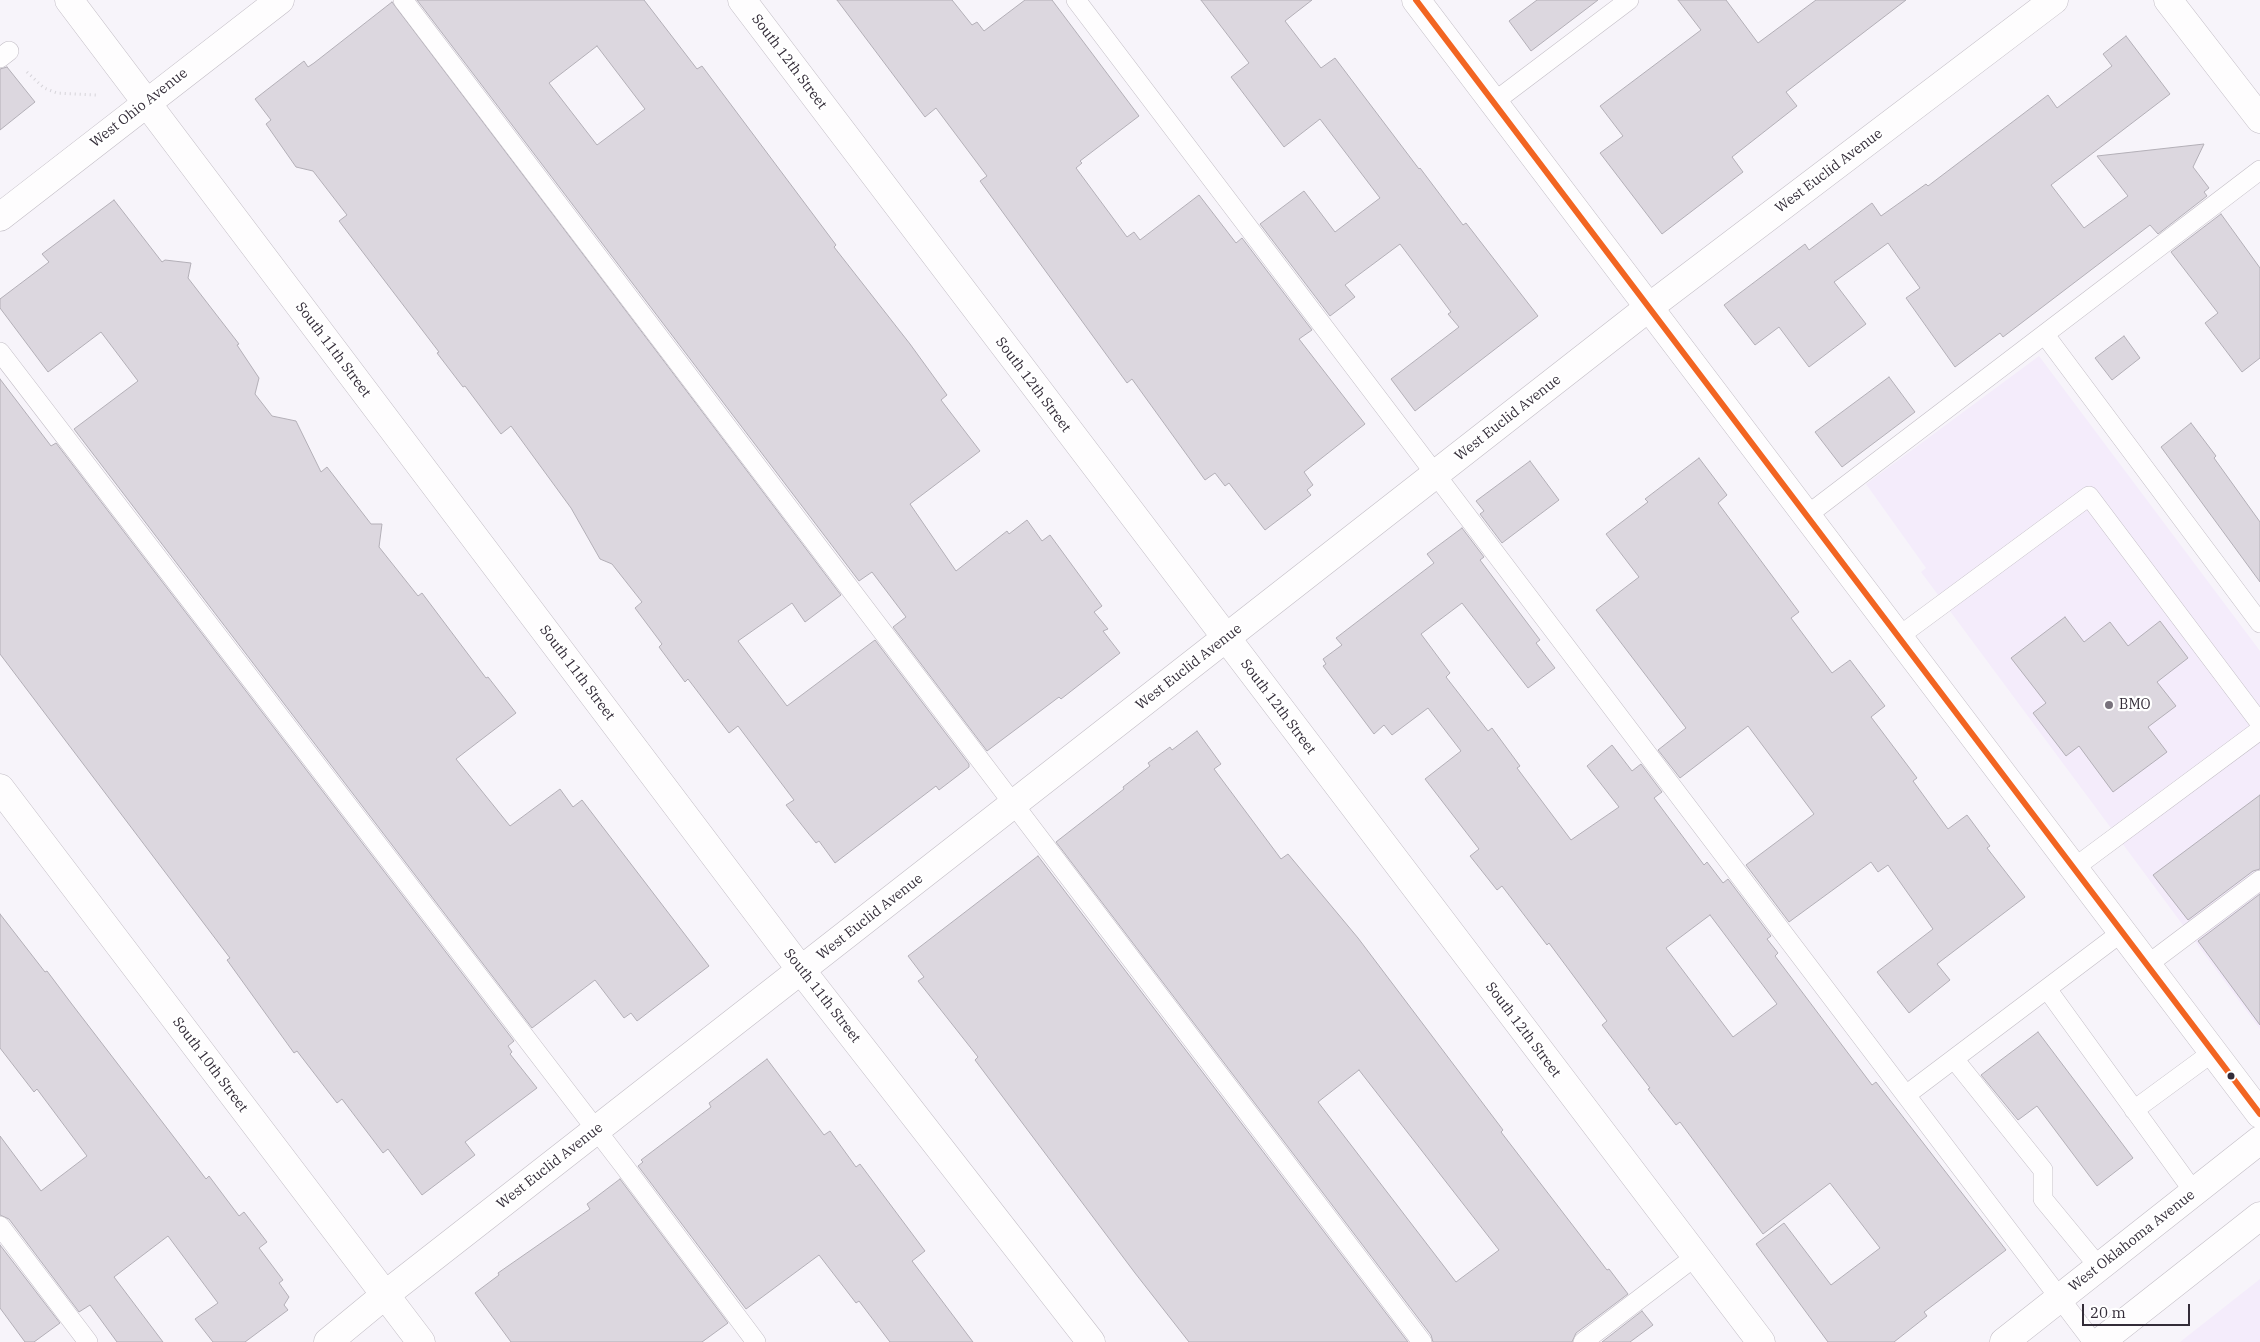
<!DOCTYPE html>
<html>
<head>
<meta charset="utf-8">
<style>
  body { margin:0 }
  #map { position:relative; width:2260px; height:1342px; overflow:hidden; background:#f7f4fa; font-family:"IBM Plex Serif",serif }
  canvas { display:block }
  .scale { position:absolute; left:2082px; top:1304px; width:108px; height:22px; box-sizing:border-box; border:2px solid #332c38; border-top:0; padding-left:6px; font-size:15px; line-height:18px; white-space:nowrap; color:#332c38; -webkit-text-stroke:4px #fff; paint-order:stroke }
</style>
</head>
<body>
<div id="map">
<canvas width="2260" height="1342"></canvas>
<div class="scale">20 m</div>
</div>
<script>
const g = document.querySelector('canvas').getContext('2d');
g.lineJoin = 'round';
function fillPath(path, color) { g.fillStyle = color; g.fill(path, 'evenodd'); }
const toPath = rows => new Path2D(rows.map(r => 'M' + r).join(''));
function stroke(path, color, width, dash) { g.strokeStyle = color; g.lineWidth = width; g.lineCap = dash ? 'butt' : 'round'; g.setLineDash(dash || []); g.stroke(path); }
function drawText(font, color, halo, rows, align = 'center') {
  g.font = font + ' "IBM Plex Serif",serif'; g.lineWidth = 4.5; g.setLineDash([]); g.textBaseline = 'middle'; g.strokeStyle = halo; g.fillStyle = color; for (const [text, x, y, turn = 0] of rows) {
    g.save(); g.translate(x, y); g.rotate((+turn || 0) * Math.PI / 180); g.textAlign = isNaN(turn) ? turn : align; if (halo) g.strokeText(text, 0, 0); g.fillText(text, 0, 0); g.restore();
  }
}
const built = toPath([
  [2039,356,2260,651,2260,1029,1921,572,1926,568,1866,484],
  [2260,1279,2260,1342,2180,1342]
]);
const building = toPath([
  [417,0,644,0,697,69,702,66,836,245,834,247,910,344,947,395,941,400,980,451,910,504,956,571,1007,531,1009,534,1027,520,1042,541,1050,535,1102,606,1094,612,1108,629,1103,631,1120,653,1061,699,1059,697,987,751,893,627,906,617,872,572,859,581,417,0],
  [597,46,645,109,597,145,549,83,597,46],
  [837,0,952,0,972,25,977,22,984,31,1025,0,1052,0,1139,116,1080,161,1082,163,1076,168,1127,237,1134,232,1140,240,1199,195,1236,243,1242,238,1312,330,1299,339,1365,424,1304,472,1313,485,1307,490,1311,495,1265,530,1229,483,1225,486,1215,473,1205,480,1132,379,1127,383,980,181,987,176,936,108,925,117,837,0],
  [1201,0,1312,0,1285,21,1321,68,1335,58,1419,169,1420,168,1463,225,1466,223,1538,316,1415,411,1391,379,1459,327,1448,314,1451,312,1400,244,1345,285,1355,297,1330,316,1260,224,1304,191,1335,232,1380,198,1320,119,1284,147,1231,77,1249,63,1201,0],
  [1537,0,1598,0,1531,51,1509,21,1537,0],
  [1678,0,1726,0,1758,43,1816,0,1906,0,1786,92,1797,106,1732,157,1743,172,1662,234,1600,153,1623,136,1600,106,1701,30,1678,0],
  [392,2,841,595,805,622,792,603,738,641,787,706,875,640,969,764,969,767,939,790,936,786,835,863,819,841,816,843,786,805,794,800,738,726,729,733,688,679,685,682,659,647,662,644,635,608,642,602,612,564,600,559,571,508,511,426,501,434,465,386,463,387,437,353,439,352,339,221,347,215,313,171,296,167,266,124,271,120,255,99,304,61,308,67,314,63,392,2],
  [2126,36,2170,94,2051,185,2084,228,2128,196,2097,156,2204,144,2193,167,2209,188,2204,192,2207,196,2158,234,2150,225,2003,337,2000,333,1955,367,1906,298,1920,288,1888,243,1834,282,1866,324,1809,367,1779,327,1755,345,1724,305,1805,244,1809,250,1872,203,1881,216,1926,184,1928,186,2048,95,2057,108,2112,66,2103,54,2126,36],
  [7,67,35,102,0,130,0,69,7,67],
  [114,200,162,262,165,260,191,263,188,278,239,344,237,345,259,378,255,394,272,416,296,421,321,472,327,467,371,524,382,524,379,547,418,596,422,593,486,678,488,677,516,713,456,759,510,826,560,789,573,807,582,800,709,966,637,1021,631,1013,624,1018,595,980,532,1028,74,429,138,381,101,332,48,372,0,308,0,299,49,262,42,254,114,200],
  [2221,214,2260,268,2260,358,2242,372,2205,323,2218,313,2171,252,2221,214],
  [2124,336,2140,358,2112,380,2095,358,2124,336],
  [1889,377,1915,412,1842,467,1815,432,1889,377],
  [0,379,51,446,56,443,514,1041,508,1046,512,1052,510,1054,537,1088,465,1142,475,1155,422,1195,388,1149,383,1153,342,1099,337,1103,297,1051,294,1053,227,960,230,958,0,654,0,379],
  [2191,423,2216,456,2214,458,2260,522,2260,582,2161,447,2191,423],
  [1699,458,1727,495,1718,503,1799,612,1791,618,1832,673,1850,660,1885,706,1871,717,1917,778,1913,781,1948,829,1967,815,1990,846,1987,848,2025,897,1937,964,1950,980,1909,1013,1877,972,1933,929,1888,865,1878,872,1871,862,1789,922,1746,865,1814,814,1748,726,1680,778,1658,750,1686,728,1596,610,1639,577,1606,534,1648,502,1645,499,1699,458],
  [1530,461,1559,500,1502,543,1480,514,1484,511,1476,501,1530,461],
  [1462,528,1484,557,1480,560,1540,640,1536,643,1555,668,1528,688,1462,603,1421,634,1450,673,1446,677,1488,731,1492,728,1520,766,1517,768,1571,840,1619,807,1587,766,1612,745,1632,771,1641,764,1662,792,1654,798,1704,865,1707,862,1723,883,1728,879,1771,936,1767,939,1778,953,1775,956,1872,1085,1876,1082,2006,1250,1924,1312,1927,1316,1894,1342,1828,1342,1756,1244,1784,1223,1831,1285,1880,1248,1830,1183,1763,1234,1680,1122,1676,1125,1648,1089,1650,1088,1602,1025,1607,1021,1549,943,1547,945,1502,886,1497,890,1470,856,1479,849,1425,779,1461,751,1428,708,1392,735,1384,725,1374,734,1323,666,1326,664,1323,659,1342,645,1336,638,1434,563,1427,554,1462,528],
  [1710,915,1777,1004,1733,1037,1666,948,1710,915],
  [2065,617,2084,642,2110,622,2128,646,2160,621,2188,658,2157,682,2176,706,2148,727,2167,752,2113,792,2079,746,2066,756,2033,713,2046,703,2011,658,2065,617],
  [1197,731,1221,764,1214,769,1281,859,1288,854,1358,938,1503,1130,1501,1132,1607,1270,1609,1269,1628,1294,1576,1333,1572,1342,1433,1342,1431,1335,1056,842,1124,789,1123,787,1150,766,1148,763,1170,747,1172,750,1197,731],
  [1359,1070,1499,1250,1456,1282,1318,1102,1359,1070],
  [2260,795,2260,869,2253,871,2188,920,2153,875,2260,795],
  [1038,856,1408,1342,1189,1342,1135,1273,975,1060,978,1057,918,981,924,977,908,956,1038,856],
  [2260,894,2260,1025,2198,941,2260,894],
  [0,914,45,972,47,971,71,1003,206,1179,209,1176,239,1216,244,1212,267,1242,259,1248,283,1280,279,1283,289,1297,284,1305,288,1310,245,1342,213,1342,195,1319,218,1303,168,1236,114,1277,163,1342,117,1342,90,1305,79,1312,9,1219,0,1215,0,1136,41,1191,87,1156,37,1089,34,1092,0,1048,0,914],
  [2038,1032,2133,1158,2097,1186,2037,1106,2018,1120,1981,1075,2038,1032],
  [767,1059,824,1135,830,1131,856,1167,860,1164,925,1251,912,1261,973,1342,890,1342,859,1301,856,1303,819,1255,746,1309,638,1166,643,1162,641,1160,711,1107,709,1103,767,1059],
  [620,1179,728,1323,702,1342,511,1342,475,1293,499,1275,498,1273,590,1209,587,1204,620,1179],
  [0,1245,60,1323,34,1342,25,1342,0,1308,0,1245],
  [1642,1311,1653,1325,1630,1342,1602,1342,1642,1311]
]);
const path = toPath([
  [27,72,44,88,57,93,96,95]
]);
const lane = toPath([
  [403,0,1422,1342],
  [1076,0,2093,1342],
  [0,58,9,51],
  [1494,102,1629,0],
  [2045,335,2260,623],
  [0,352,624,1166,756,1342],
  [1806,516,2260,170],
  [1898,637,2089,496,2260,723],
  [2074,868,2260,730],
  [2147,965,2260,880],
  [2047,989,2194,1192],
  [1954,1059,2043,1170,2043,1199,2099,1267],
  [1906,1095,2122,932],
  [2134,1110,2213,1052],
  [0,1226,88,1342],
  [1583,1342,1696,1256]
]);
const street = toPath([
  [69,0,801,970,1091,1342],
  [742,0,1761,1342],
  [2168,0,2260,119],
  [0,217,280,0],
  [0,788,421,1342],
  [328,1342,385,1295,1648,308,2054,0]
]);
const secondary = toPath([
  [1416,0,2260,1114],
  [2004,1342,2260,1140],
  [2100,1342,2260,1216]
]);
const bus1 = toPath([
  [1416,0,2260,1114]
]);
const markers = [
  [2109,705,5,"#78727c"],
  [2231,1076,4.5,"#332c38"]
];
const streetNames = [
  ["South 12th Street",789,62,53],
  ["West Ohio Avenue",139,108,-38],
  ["West Euclid Avenue",1829,171,-37],
  ["South 11th Street",333,350,53],
  ["South 12th Street",1033,385,53],
  ["West Euclid Avenue",1508,418,-38],
  ["West Euclid Avenue",1189,667,-38],
  ["South 11th Street",577,673,53],
  ["South 12th Street",1278,707,53],
  ["West Euclid Avenue",870,917,-38],
  ["South 11th Street",822,996,52],
  ["South 12th Street",1523,1030,53],
  ["South 10th Street",210,1065,53],
  ["West Euclid Avenue",550,1166,-38],
  ["West Oklahoma Avenue",2132,1241,-38]
];
const poiNames = [
  ["BMO",2119,705]
];
fillPath(built, '#f4ecfb');
fillPath(building, '#dcd7df');
stroke(building, '#b3afb7', 1);
stroke(lane, '#c2bdc5', 20);
stroke(street, '#c2bdc5', 29);
stroke(secondary, '#c2bdc5', 29);
stroke(path, '#d6d4d9', 3, [1, 4]);
stroke(lane, '#fefdfe', 19);
stroke(street, '#fefdfe', 28);
stroke(secondary, '#fefdfe', 28);
stroke(bus1, '#f26522', 6);
for (const [x, y, r, color] of markers) { const dot = new Path2D(); dot.arc(x, y, r, 0, 2 * Math.PI); g.fillStyle = color; g.fill(dot); stroke(dot, '#fff', 2); }
drawText('14px', '#332c38', '#fff', streetNames);
drawText('14px', '#332c38', '#fff', poiNames, 'left');
</script>
</body>
</html>
